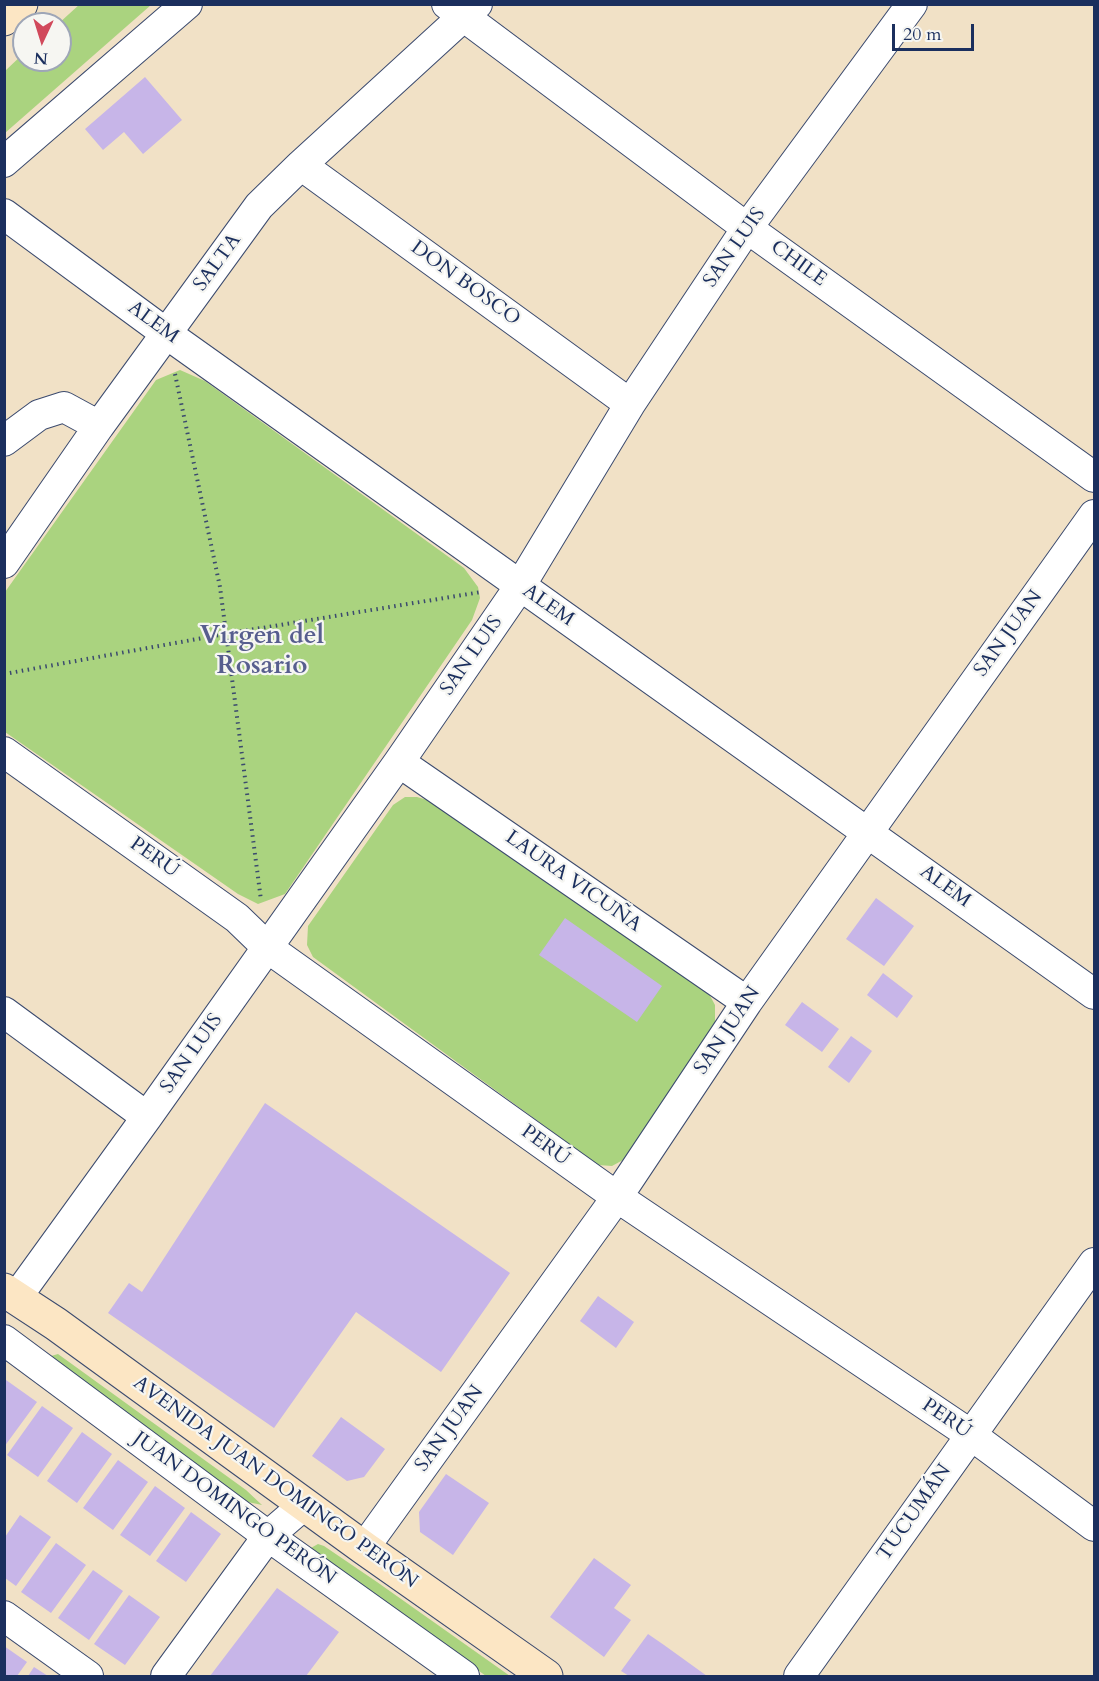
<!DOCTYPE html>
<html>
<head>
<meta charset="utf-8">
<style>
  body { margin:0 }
  #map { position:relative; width:1099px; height:1681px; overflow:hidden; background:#f1e1c6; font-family:Cardo,serif }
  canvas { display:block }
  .frame { position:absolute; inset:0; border:6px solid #1b2f5e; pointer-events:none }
  .north { position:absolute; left:12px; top:12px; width:60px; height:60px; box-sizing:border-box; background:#f6f6f2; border:2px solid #9ea6b7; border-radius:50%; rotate:184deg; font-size:16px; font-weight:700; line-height:24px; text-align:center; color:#1b2f5e }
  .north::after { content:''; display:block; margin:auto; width:21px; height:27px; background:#d1495b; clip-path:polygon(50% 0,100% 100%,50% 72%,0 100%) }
  .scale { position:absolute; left:892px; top:24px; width:82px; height:27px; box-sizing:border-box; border:3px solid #1b2f5e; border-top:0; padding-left:8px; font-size:18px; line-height:21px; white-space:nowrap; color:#1b2f5e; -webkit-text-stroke:4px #f6f6f2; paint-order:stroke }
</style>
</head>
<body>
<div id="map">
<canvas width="1099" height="1681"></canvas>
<div class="frame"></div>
<div class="north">N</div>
<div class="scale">20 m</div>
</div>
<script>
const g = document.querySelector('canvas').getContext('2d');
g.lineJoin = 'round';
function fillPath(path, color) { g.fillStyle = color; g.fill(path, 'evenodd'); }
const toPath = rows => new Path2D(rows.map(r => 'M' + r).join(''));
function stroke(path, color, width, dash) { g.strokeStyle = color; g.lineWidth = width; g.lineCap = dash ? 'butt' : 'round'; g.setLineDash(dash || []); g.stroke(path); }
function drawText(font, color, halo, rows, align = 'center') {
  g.font = font + ' Cardo,serif'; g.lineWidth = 4.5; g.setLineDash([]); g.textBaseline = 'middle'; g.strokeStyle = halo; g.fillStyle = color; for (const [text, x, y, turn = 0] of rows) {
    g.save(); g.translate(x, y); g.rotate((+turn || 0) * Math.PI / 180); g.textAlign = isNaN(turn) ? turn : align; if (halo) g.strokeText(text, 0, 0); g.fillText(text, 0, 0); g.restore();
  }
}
const green = toPath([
  [80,4,151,5,5,133,5,71,24,53,24,60,60,60,60,24,58,24],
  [180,370,205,381,464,568,478,587,480,598,472,620,285,894,258,904,238,894,5,732,5,592,156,380],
  [405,797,417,797,431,801,708,992,715,1005,715,1026,623,1160,612,1166,598,1165,313,957,307,945,308,926,393,805],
  [58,1354,246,1490,262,1505,243,1501,50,1360,51,1356],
  [318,1544,324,1546,377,1582,510,1676,486,1676,309,1549]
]);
const building = toPath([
  [145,77,182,120,143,154,124,132,103,150,85,129],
  [876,898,914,926,884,966,846,939],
  [565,918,662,986,637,1022,539,955],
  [883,973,913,996,897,1018,867,995],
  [802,1002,839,1029,822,1052,785,1025],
  [851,1036,872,1051,849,1083,828,1067],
  [265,1103,510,1273,441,1372,356,1312,274,1428,108,1313,129,1283,142,1292],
  [598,1296,634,1322,616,1348,580,1321],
  [6,1380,37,1402,4,1447,4,1383],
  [42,1406,73,1428,38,1477,7,1455],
  [341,1417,385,1449,364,1477,347,1481,312,1456],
  [82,1432,112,1454,77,1503,47,1481],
  [118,1460,148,1482,113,1530,83,1508],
  [446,1474,489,1503,453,1555,420,1532,419,1512],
  [155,1486,185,1508,150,1556,120,1535],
  [191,1512,221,1534,186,1582,156,1561],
  [20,1515,51,1537,16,1586,5,1578,5,1537],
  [56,1543,86,1565,51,1613,21,1592],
  [594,1558,631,1585,614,1608,631,1620,604,1657,550,1617],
  [93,1570,123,1591,89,1640,58,1618],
  [277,1588,339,1632,306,1676,210,1676],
  [129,1595,160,1617,125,1665,94,1644],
  [648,1634,664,1645,707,1676,629,1676,621,1671],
  [4,1646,27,1662,17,1676,4,1676],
  [34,1667,48,1676,28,1676]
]);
const path = toPath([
  [175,374,220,587,261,900],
  [4,674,225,634,481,592]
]);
const street = toPath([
  [447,4,747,228,1094,477],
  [4,162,187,4],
  [301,165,630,404],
  [4,214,167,334,1094,994],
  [4,441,39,415,64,407,99,426],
  [4,563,99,426,259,206,301,165,477,4],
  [4,752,237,918,268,948,617,1197,971,1435,1094,1526],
  [399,762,747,1002],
  [4,1012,147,1117],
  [16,1298,147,1117,399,762,520,586,630,404,747,228,912,4],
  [4,1340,268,1536,464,1676],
  [364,1548,617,1197,747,1002,1094,515],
  [4,1616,88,1676],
  [166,1676,268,1536,304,1505],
  [799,1676,1094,1263]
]);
const secondary = toPath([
  [4,19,21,4],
  [4,1290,56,1324,364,1548,546,1676]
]);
const streetNames = [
  ["SAN LUIS",735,248,-55],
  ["SALTA",218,263,-54],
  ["CHILE",798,264,36],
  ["DON BOSCO",465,284,36],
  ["ALEM",153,323,36],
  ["ALEM",548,606,35],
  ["SAN JUAN",1009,634,-54],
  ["SAN LUIS",472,656,-55],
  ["PERÚ",154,858,35],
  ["LAURA VICUÑA",573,882,35],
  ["ALEM",945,887,36],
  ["SAN JUAN",728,1031,-56],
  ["SAN LUIS",192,1054,-55],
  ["PERÚ",545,1146,36],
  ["PERÚ",946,1419,34],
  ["SAN JUAN",450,1429,-54],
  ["AVENIDA JUAN DOMINGO PERÓN",275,1483,36],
  ["JUAN DOMINGO PERÓN",234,1509,36],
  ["TUCUMÁN",915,1513,-55]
];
const districtNames = [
  ["Virgen del",262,637],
  ["Rosario",262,667]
];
fillPath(green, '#aad37f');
fillPath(building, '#c7b5e8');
stroke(street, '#3b4a6e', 32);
stroke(secondary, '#3b4a6e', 35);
stroke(path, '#3b4a6e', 4, [1.5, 4.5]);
stroke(street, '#fff', 30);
stroke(secondary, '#fce6c4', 33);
drawText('20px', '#1b2f5e', '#f6f6f2', streetNames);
drawText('bold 26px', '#575e8e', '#f6f6f2', districtNames);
</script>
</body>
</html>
